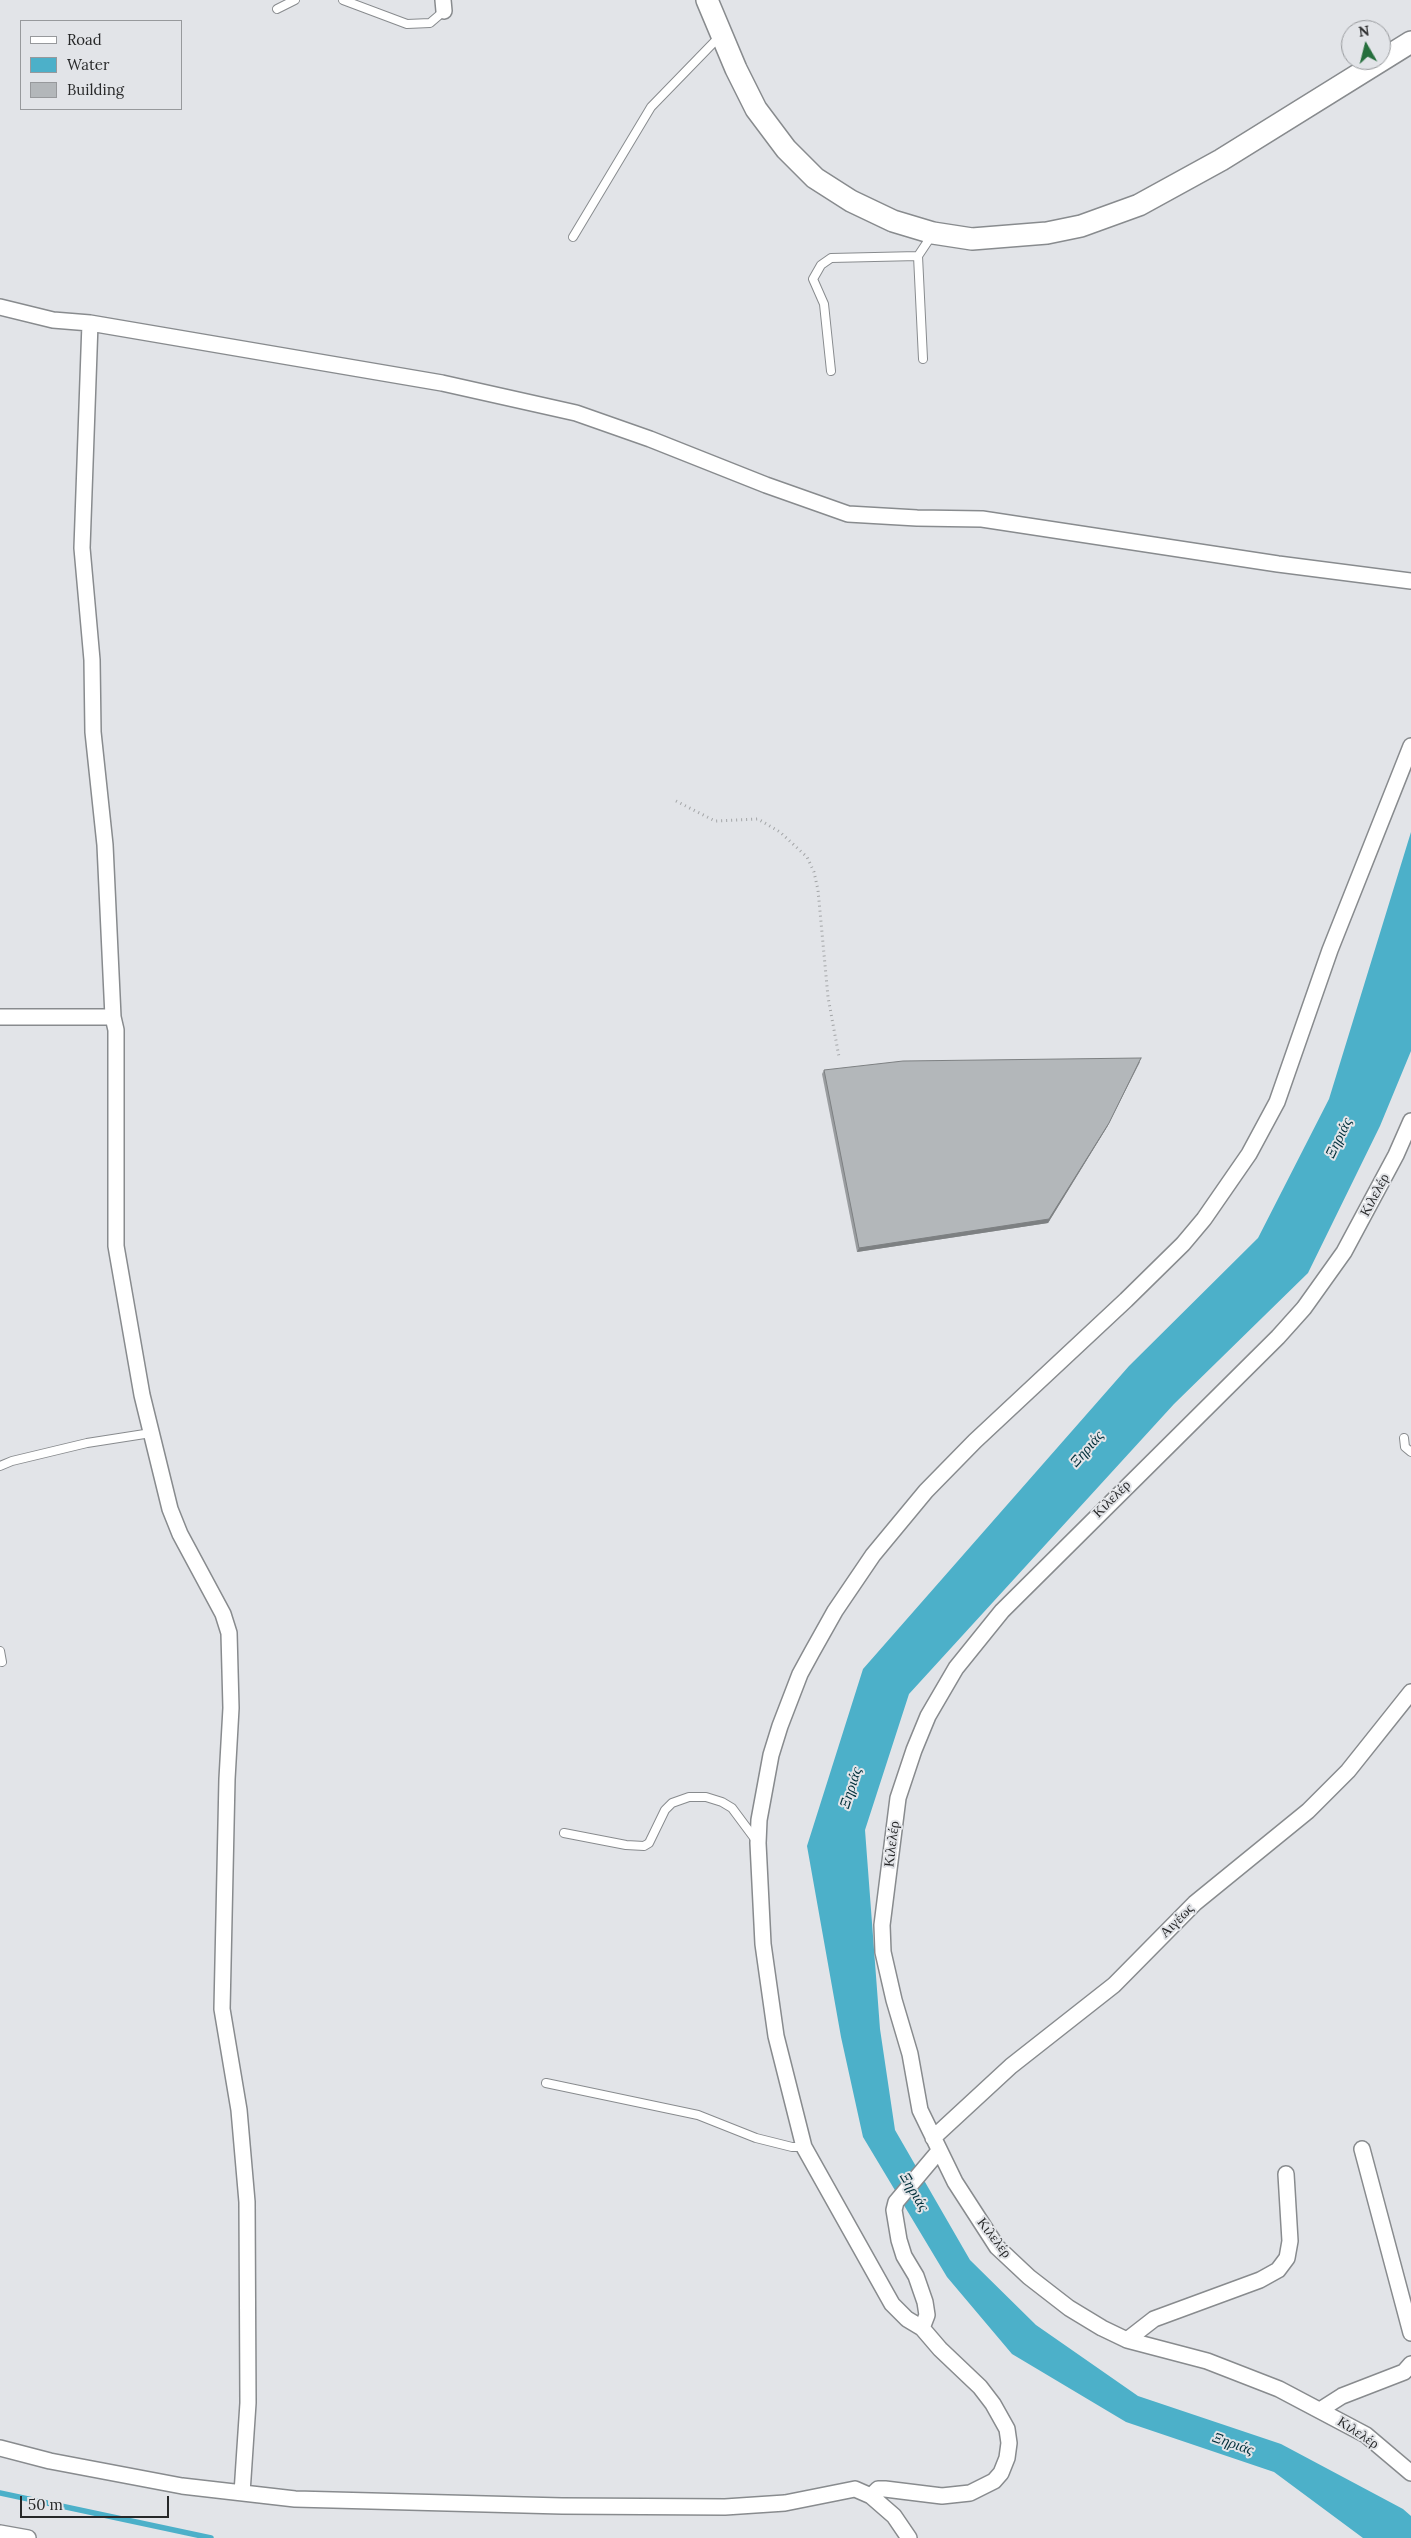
<!DOCTYPE html>
<html>
<head>
<meta charset="utf-8">
<style>
  body { margin:0 }
  #map { position:relative; width:1411px; height:2538px; overflow:hidden; background:#e2e4e8; font-family:Lora,serif }
  canvas { display:block }
  .legend { position:absolute; left:20px; top:20px; width:162px; height:90px; box-sizing:border-box; background:#e2e4e8; border:1px solid #97999c; margin:0; padding:6px 9px; list-style:none; font-size:15px; color:#272829 }
  .legend li { display:flex; align-items:center; gap:10px; height:25px }
  .legend b { width:25px; border:1px solid #97999c }
  .north { position:absolute; left:1341px; top:20px; width:50px; height:50px; box-sizing:border-box; background:#e2e4e8; border:1px solid #97999c; border-radius:50%; rotate:352deg; font-size:14px; font-weight:700; line-height:20px; text-align:center; color:#272829 }
  .north::after { content:''; display:block; margin:auto; width:18px; height:22px; background:#266f3d; clip-path:polygon(50% 0,100% 100%,50% 72%,0 100%) }
  .scale { position:absolute; left:20px; top:2496px; width:149px; height:22px; box-sizing:border-box; border:2px solid #272829; border-top:0; padding-left:6px; font-size:15px; line-height:18px; white-space:nowrap; color:#272829; -webkit-text-stroke:4px #e2e4e8; paint-order:stroke }
</style>
</head>
<body>
<div id="map">
<canvas width="1411" height="2538"></canvas>
<ul class="legend">
<li><b style="height:6px;background:#fff"></b>Road</li>
<li><b style="height:14px;background:#4cb0c9"></b>Water</li>
<li><b style="height:14px;background:#b3b7ba"></b>Building</li>
</ul>
<div class="north">N</div>
<div class="scale">50 m</div>
</div>
<script>
const g = document.querySelector('canvas').getContext('2d');
g.lineJoin = 'round';
function fillPath(path, color) { g.fillStyle = color; g.fill(path, 'evenodd'); }
const toPath = rows => new Path2D(rows.map(r => 'M' + r).join(''));
function stroke(path, color, width, dash) { g.strokeStyle = color; g.lineWidth = width; g.lineCap = dash ? 'butt' : 'round'; g.setLineDash(dash || []); g.stroke(path); }
function drawText(font, color, halo, rows, align = 'center') {
  g.font = font + ' Lora,serif'; g.lineWidth = 4; g.setLineDash([]); g.textBaseline = 'middle'; g.strokeStyle = halo; g.fillStyle = color; for (const [text, x, y, turn = 0] of rows) {
    g.save(); g.translate(x, y); g.rotate((+turn || 0) * Math.PI / 180); g.textAlign = isNaN(turn) ? turn : align; if (halo) g.strokeText(text, 0, 0); g.fillText(text, 0, 0); g.restore();
  }
}
const water = toPath([
  [1411,832,1411,1051,1380,1126,1308,1273,1174,1404,909,1694,865,1830,880,2029,895,2130,970,2260,1036,2325,1138,2396,1281,2444,1403,2509,1411,2516,1411,2538,1363,2538,1274,2472,1126,2422,1012,2354,947,2277,863,2137,841,2037,807,1846,863,1669,1129,1366,1258,1238,1329,1099]
]);
const stream = toPath([
  [0,2493,211,2538]
]);
const path = toPath([
  [676,801,715,821,758,819,780,832,807,857,814,872,818,890,828,997,839,1057]
]);
const lane = toPath([
  [343,0,407,24,430,23,444,11],
  [277,9,295,0],
  [573,237,651,107,720,36],
  [918,256,923,359],
  [831,371,824,304,813,279,821,265,831,258,918,256,932,235],
  [1404,1438,1405,1447,1411,1452],
  [0,1466,12,1461,87,1443,151,1433],
  [0,1651,2,1662],
  [564,1833,626,1845,644,1846,649,1843,665,1810,672,1803,689,1797,706,1797,722,1802,732,1808,758,1843],
  [546,2083,698,2115,756,2138,792,2147,804,2147]
]);
const street = toPath([
  [443,0,444,11],
  [0,307,53,320,90,323,442,383,576,413,650,439,766,485,848,514,917,518,982,519,1278,564,1411,581],
  [90,323,82,548,92,660,93,732,105,845,113,1017,116,1030,116,1246,142,1395,170,1509,180,1534,223,1614,229,1633,231,1708,227,1779,222,2009,239,2110,247,2202,248,2403,242,2493],
  [0,1017,113,1017],
  [1411,1121,1396,1155,1344,1252,1304,1308,1278,1337,1002,1611,956,1668,928,1716,914,1750,898,1798,882,1925,883,1952,894,2000,910,2054,920,2110,955,2182,997,2247,1029,2277,1069,2308,1102,2328,1127,2340,1207,2361,1279,2389,1366,2435,1411,2473],
  [933,2138,1011,2066,1114,1985,1195,1903,1308,1811,1348,1771,1411,1692],
  [1362,2149,1411,2333],
  [922,2328,907,2319,892,2304,804,2147,776,2036,763,1944,758,1843,759,1820,771,1755,780,1726,800,1674,812,1652,835,1611,873,1555,926,1491,975,1441,1126,1300,1183,1244,1204,1219,1249,1154,1277,1102,1330,950,1411,746],
  [1127,2340,1154,2319,1260,2280,1278,2270,1287,2258,1290,2241,1286,2174],
  [1320,2410,1342,2396,1404,2372,1411,2364],
  [0,2448,50,2461,182,2486,295,2499,562,2506,725,2507,785,2503,855,2489,871,2496,894,2516,909,2538],
  [871,2496,878,2489,885,2489,942,2496,970,2493,994,2481,1001,2473,1007,2458,1009,2443,1007,2429,993,2404,980,2387,940,2349,922,2328,927,2315,925,2302,916,2276,904,2256,899,2240,894,2210,896,2202,939,2151],
  [0,2533,28,2538]
]);
const secondary = toPath([
  [707,0,736,69,756,109,786,149,815,178,851,201,893,221,933,233,972,239,1047,233,1081,226,1139,205,1221,160,1411,42]
]);
const wall = toPath([
  [1140,1062,1107,1127,1048,1223,857,1252,822,1074,824,1070]
]);
const shadedWall = toPath([
  [1141,1058,1107,1127,1048,1223,857,1252,859,1248]
]);
const building = toPath([
  [1141,1058,1109,1123,1049,1219,859,1248,824,1070,903,1061,1141,1058]
]);
const streetNames = [
  ["Κιλελέρ",1375,1195,-62],
  ["Κιλελέρ",1112,1499,-45],
  ["Κιλελέρ",892,1844,-83],
  ["Αιγέως",1177,1921,-45],
  ["Κιλελέρ",994,2238,52],
  ["Κιλελέρ",1358,2433,33]
];
const waterNames = [
  ["Ξηριάς",1339,1138,-64],
  ["Ξηριάς",1087,1449,-49],
  ["Ξηριάς",851,1788,-72],
  ["Ξηριάς",914,2192,59],
  ["Ξηριάς",1233,2444,19]
];
fillPath(water, '#4cb0c9');
stroke(stream, '#4cb0c9', 5.5);
stroke(lane, '#888b8e', 10);
stroke(street, '#888b8e', 18);
stroke(secondary, '#888b8e', 24);
stroke(path, '#a3a5a7', 3, [1, 4]);
stroke(lane, '#fff', 8);
stroke(street, '#fff', 15);
stroke(secondary, '#fff', 21);
fillPath(wall, '#9a9da0');
fillPath(shadedWall, '#7d8082');
fillPath(building, '#b3b7ba');
stroke(building, '#7d8082', 1);
drawText('14px', '#272829', '#e2e4e8', streetNames);
drawText('italic 15px', '#002f3a', '#e2e4e8', waterNames);
</script>
</body>
</html>
